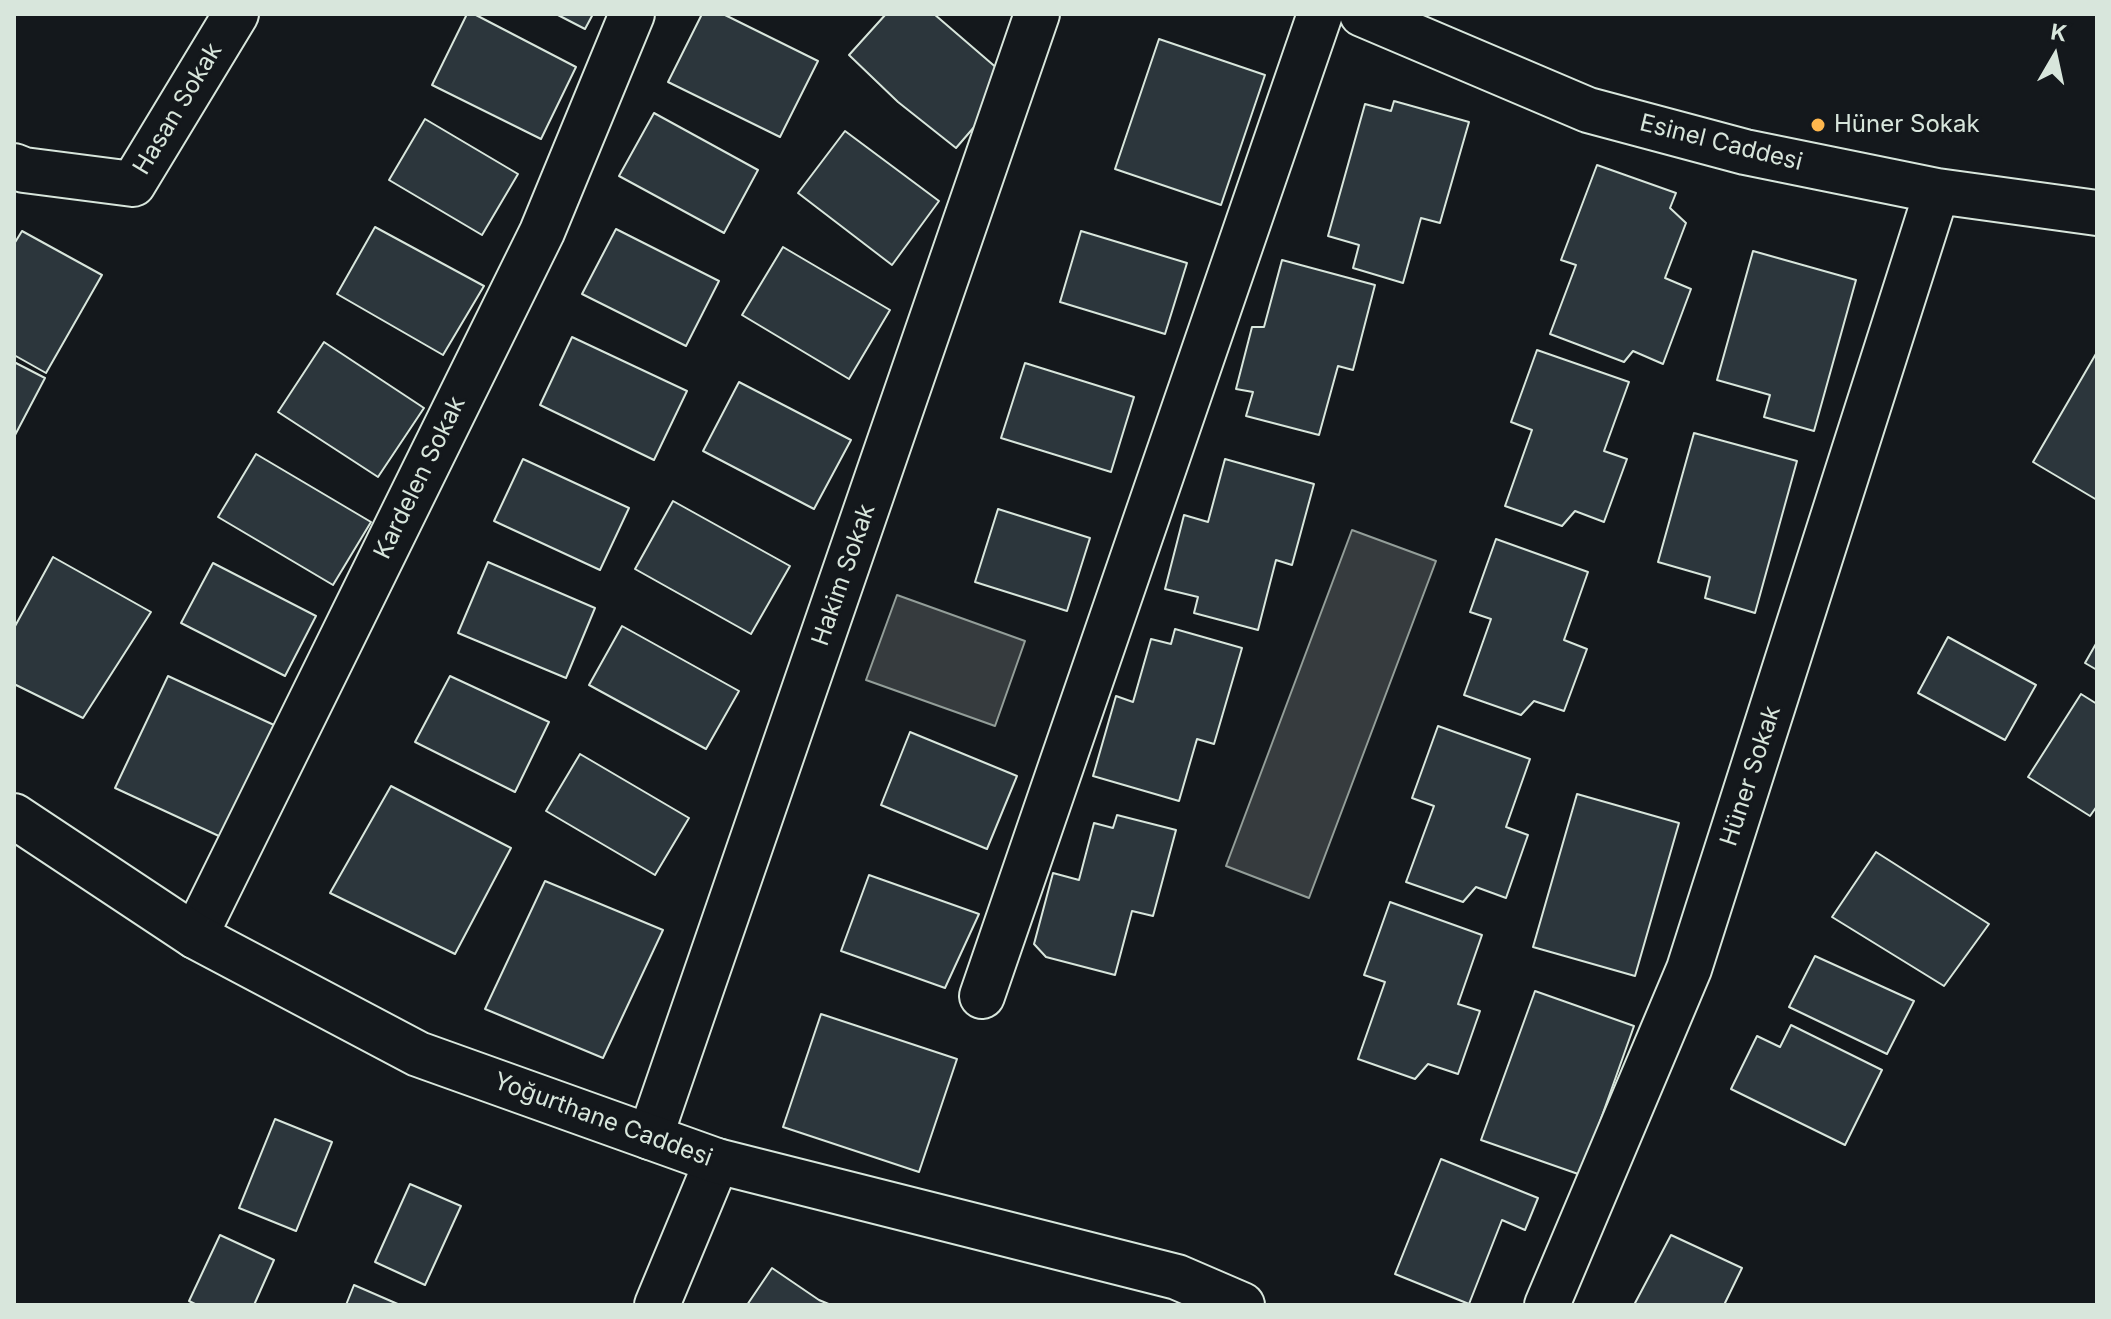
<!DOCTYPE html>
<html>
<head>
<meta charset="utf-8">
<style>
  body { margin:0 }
  #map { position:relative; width:2111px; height:1319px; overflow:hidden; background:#14181c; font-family:Inter,sans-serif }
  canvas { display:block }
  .frame { position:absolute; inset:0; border:16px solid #d8e6dc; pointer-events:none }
  .north { position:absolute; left:2015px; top:16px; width:80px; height:80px; -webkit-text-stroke:6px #14181c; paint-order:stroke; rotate:9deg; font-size:22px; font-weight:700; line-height:32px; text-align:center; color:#d8e6dc }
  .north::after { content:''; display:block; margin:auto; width:28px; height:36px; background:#d8e6dc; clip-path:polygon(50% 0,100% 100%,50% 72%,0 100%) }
</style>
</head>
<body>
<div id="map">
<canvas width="2111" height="1319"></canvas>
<div class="frame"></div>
<div class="north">K</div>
</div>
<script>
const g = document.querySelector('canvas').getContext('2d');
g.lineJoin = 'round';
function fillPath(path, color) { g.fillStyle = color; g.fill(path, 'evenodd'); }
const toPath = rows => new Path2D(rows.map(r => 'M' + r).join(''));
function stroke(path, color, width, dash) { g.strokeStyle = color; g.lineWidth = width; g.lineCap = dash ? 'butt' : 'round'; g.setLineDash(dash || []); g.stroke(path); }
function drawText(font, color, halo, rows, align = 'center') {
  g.font = font + ' Inter,sans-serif'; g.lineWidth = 6; g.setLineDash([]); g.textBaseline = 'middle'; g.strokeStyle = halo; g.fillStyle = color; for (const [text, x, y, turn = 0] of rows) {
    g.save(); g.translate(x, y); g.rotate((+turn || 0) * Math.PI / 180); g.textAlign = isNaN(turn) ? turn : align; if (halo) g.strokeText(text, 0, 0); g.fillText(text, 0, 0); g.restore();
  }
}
const water = toPath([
  [1352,530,1436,561,1309,898,1226,866,1352,530],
  [897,595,1025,641,995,726,866,680,897,595]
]);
const building = toPath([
  [467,14,474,14,576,67,541,139,432,85,467,14],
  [556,14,593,14,585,29,556,14],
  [702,14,723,14,818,61,780,137,668,82,702,14],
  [886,14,934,14,1013,82,956,148,898,102,849,55,886,14],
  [1159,39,1265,75,1221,205,1115,169,1159,39],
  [1394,101,1469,122,1440,223,1421,218,1403,283,1353,268,1359,245,1328,236,1365,104,1391,111,1394,101],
  [654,113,758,170,724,233,619,176,654,113],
  [425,119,518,174,482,235,389,180,425,119],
  [845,131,939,201,892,265,798,193,845,131],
  [1597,165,1676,193,1670,208,1686,223,1665,278,1691,289,1663,364,1633,351,1624,362,1550,334,1576,265,1561,260,1597,165],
  [375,227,484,286,443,355,337,294,375,227],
  [616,229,719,281,686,346,582,294,616,229],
  [22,231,102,275,46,373,14,355,14,244,22,231],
  [1081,231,1187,263,1165,334,1060,302,1081,231],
  [783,247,890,310,849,379,742,315,783,247],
  [1753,251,1856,280,1814,431,1764,417,1770,395,1717,380,1753,251],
  [1282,260,1375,285,1353,370,1338,366,1319,435,1246,416,1253,392,1236,389,1252,327,1264,327,1282,260],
  [572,337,687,391,654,460,540,405,572,337],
  [324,342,424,408,378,477,278,412,324,342],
  [1537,350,1629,382,1604,451,1627,459,1604,522,1575,511,1562,526,1505,506,1532,430,1511,422,1537,350],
  [2097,352,2097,500,2033,462,2097,352],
  [14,362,45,378,14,437,14,362],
  [1025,363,1134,397,1111,472,1001,438,1025,363],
  [739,382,851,440,814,509,703,451,739,382],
  [1694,433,1797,461,1755,613,1705,598,1710,577,1658,562,1694,433],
  [256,454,371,522,333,585,218,517,256,454],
  [523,459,629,508,600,570,494,521,523,459],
  [1225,459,1314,484,1292,565,1276,560,1258,630,1194,613,1198,597,1165,589,1184,515,1208,522,1225,459],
  [673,501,790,566,751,634,635,569,673,501],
  [998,509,1090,538,1067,611,975,582,998,509],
  [1496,539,1588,572,1564,640,1587,649,1564,711,1534,701,1521,715,1464,695,1491,619,1470,612,1496,539],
  [53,557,151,612,83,718,14,684,14,628,53,557],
  [488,562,595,608,566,678,458,633,488,562],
  [213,563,316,616,285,676,181,623,213,563],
  [622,626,739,691,706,749,589,685,622,626],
  [1175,629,1242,648,1214,744,1197,739,1179,801,1093,776,1116,696,1133,702,1151,639,1171,644,1175,629],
  [1948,637,2036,685,2005,740,1918,693,1948,637],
  [2097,642,2097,670,2085,663,2097,642],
  [168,676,274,725,221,837,115,788,168,676],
  [450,676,549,722,515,792,415,742,450,676],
  [2081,694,2097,704,2097,806,2090,816,2028,777,2081,694],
  [1438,726,1530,759,1506,827,1528,835,1506,898,1476,887,1463,902,1406,882,1434,806,1412,798,1438,726],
  [910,732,1017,776,987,849,881,805,910,732],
  [580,754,689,818,655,875,546,811,580,754],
  [391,786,511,848,455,954,330,893,391,786],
  [1577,794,1679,823,1635,976,1533,947,1577,794],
  [1117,815,1176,830,1153,916,1132,911,1115,975,1046,957,1034,944,1053,873,1079,880,1094,823,1113,828,1117,815],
  [1876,852,1989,924,1944,986,1832,917,1876,852],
  [869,875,979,914,945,988,841,951,869,875],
  [545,881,663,930,603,1058,485,1009,545,881],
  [1390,902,1482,935,1458,1004,1480,1011,1458,1074,1428,1064,1415,1079,1358,1059,1385,982,1364,975,1390,902],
  [1815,956,1914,1001,1887,1054,1789,1007,1815,956],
  [1535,991,1634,1026,1581,1175,1481,1140,1535,991],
  [821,1014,957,1059,919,1172,783,1127,821,1014],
  [1791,1025,1882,1070,1845,1145,1731,1089,1757,1036,1780,1047,1791,1025],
  [275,1119,332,1142,296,1231,239,1208,275,1119],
  [1441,1159,1538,1198,1525,1230,1502,1220,1469,1304,1395,1274,1441,1159],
  [410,1184,461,1206,425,1285,375,1262,410,1184],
  [220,1235,274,1260,254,1305,197,1305,189,1301,220,1235],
  [1671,1235,1742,1268,1724,1305,1634,1305,1671,1235],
  [772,1268,819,1300,831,1305,747,1305,772,1268],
  [354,1285,400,1305,346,1305,354,1285]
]);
const street = toPath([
  [1362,14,1588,110,1745,152,1937,191,2097,213],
  [14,166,24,170,133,184,236,14],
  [195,936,542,232,632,14],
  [982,996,1320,14],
  [650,1137,1037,14],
  [657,1305,717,1161],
  [1547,1305,1689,969,1937,191]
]);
const secondary = toPath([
  [14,816,195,936,418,1054,717,1161,1177,1277,1242,1305]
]);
const markers = [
  [1818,125,8,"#ffb74d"]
];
const streetNames = [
  ["Hasan Sokak",178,109,-59],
  ["Esinel Caddesi",1721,143,14],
  ["Kardelen Sokak",420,478,-64],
  ["Hakim Sokak",844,575,-71],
  ["Hüner Sokak",1751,776,-72],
  ["Yoğurthane Caddesi",603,1120,20]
];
const poiNames = [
  ["Hüner Sokak",1834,125]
];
fillPath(water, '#363b3e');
stroke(water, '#939e99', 2);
fillPath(building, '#2c363c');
stroke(building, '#d8e6dc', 2);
stroke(street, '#d8e6dc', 48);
stroke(secondary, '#d8e6dc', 48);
stroke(street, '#14181c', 44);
stroke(secondary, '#14181c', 44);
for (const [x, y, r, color] of markers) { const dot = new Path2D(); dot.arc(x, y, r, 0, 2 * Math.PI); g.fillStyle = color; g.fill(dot); stroke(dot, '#14181c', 3); }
drawText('24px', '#d8e6dc', '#14181c', streetNames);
drawText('24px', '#d8e6dc', '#14181c', poiNames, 'left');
</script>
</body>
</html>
